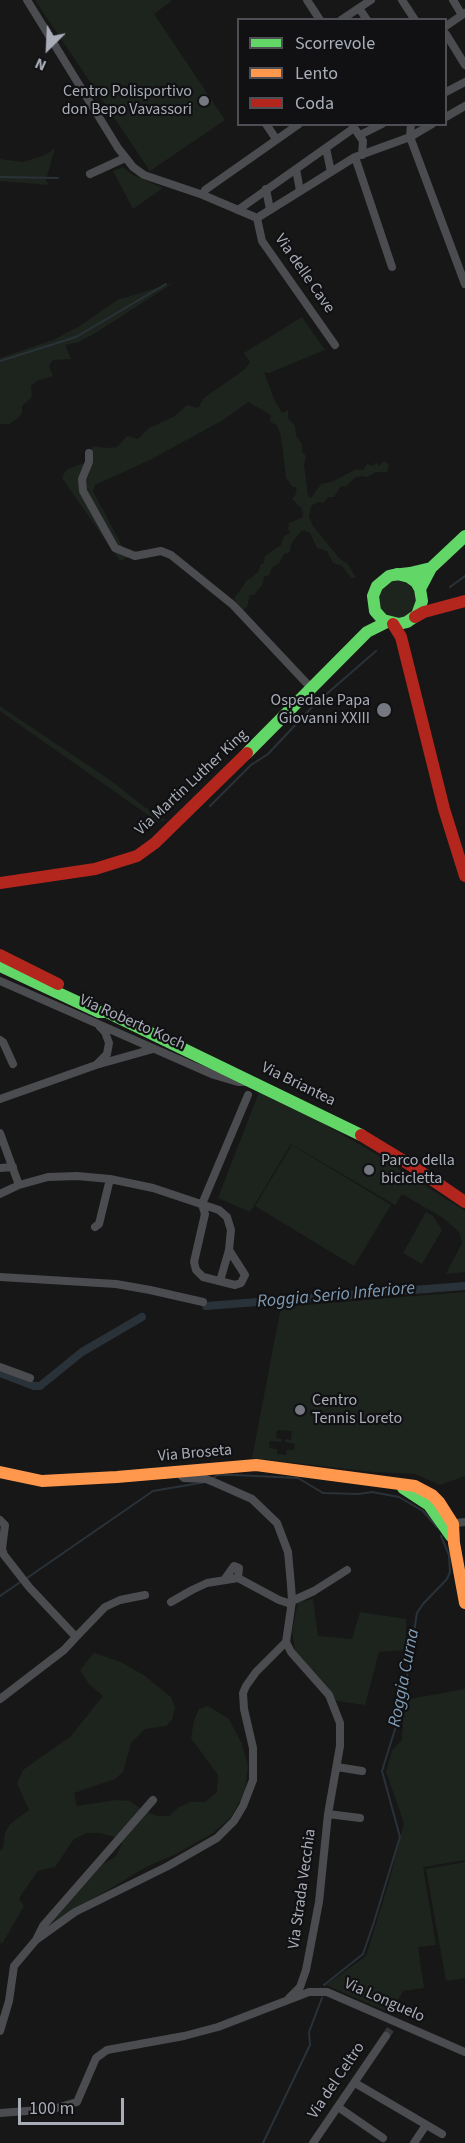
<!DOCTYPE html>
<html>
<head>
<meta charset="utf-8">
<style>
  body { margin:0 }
  #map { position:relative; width:465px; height:2143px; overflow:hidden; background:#171717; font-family:"Source Sans 3",sans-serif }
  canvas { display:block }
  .legend { position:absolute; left:237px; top:18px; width:210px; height:108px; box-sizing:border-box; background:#111113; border:2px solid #4d4f55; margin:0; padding:8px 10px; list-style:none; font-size:18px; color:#a8adb8 }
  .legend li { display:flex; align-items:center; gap:12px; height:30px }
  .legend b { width:30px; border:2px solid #4d4f55 }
  .north { position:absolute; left:18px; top:18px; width:60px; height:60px; -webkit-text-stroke:4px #111113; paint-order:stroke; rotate:204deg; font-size:16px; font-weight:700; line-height:24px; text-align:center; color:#a8adb8 }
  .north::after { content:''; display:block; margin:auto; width:21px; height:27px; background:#a8adb8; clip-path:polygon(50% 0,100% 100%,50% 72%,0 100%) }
  .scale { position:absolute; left:18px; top:2098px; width:106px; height:27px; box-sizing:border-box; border:3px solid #a8adb8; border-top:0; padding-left:8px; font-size:18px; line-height:21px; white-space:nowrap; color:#a8adb8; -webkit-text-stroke:4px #111113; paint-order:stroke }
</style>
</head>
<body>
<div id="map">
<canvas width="465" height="2143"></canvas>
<ul class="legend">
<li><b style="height:8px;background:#63d668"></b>Scorrevole</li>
<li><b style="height:8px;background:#ff974d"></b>Lento</li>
<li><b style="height:8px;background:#b3261e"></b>Coda</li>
</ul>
<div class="north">N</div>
<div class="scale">100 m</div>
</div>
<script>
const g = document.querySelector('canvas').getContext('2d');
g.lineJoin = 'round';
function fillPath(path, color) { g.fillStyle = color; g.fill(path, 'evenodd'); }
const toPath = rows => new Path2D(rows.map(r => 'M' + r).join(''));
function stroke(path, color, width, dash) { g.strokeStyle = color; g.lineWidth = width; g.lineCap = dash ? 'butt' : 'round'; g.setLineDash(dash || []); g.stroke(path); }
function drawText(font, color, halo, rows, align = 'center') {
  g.font = font + ' "Source Sans 3",sans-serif'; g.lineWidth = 4.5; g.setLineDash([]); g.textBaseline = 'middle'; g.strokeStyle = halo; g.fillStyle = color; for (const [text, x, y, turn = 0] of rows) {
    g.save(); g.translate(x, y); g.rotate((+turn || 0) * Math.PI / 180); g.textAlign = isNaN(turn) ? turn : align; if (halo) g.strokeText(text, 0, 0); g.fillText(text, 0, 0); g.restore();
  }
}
const green = toPath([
  [35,0,173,0,154,14,225,120,150,171],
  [55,148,47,176,44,177,49,185,0,181,0,159,23,162,45,155],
  [123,167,133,175,163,188,133,209,113,171],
  [173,283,97,332,79,342,65,345,71,359,53,360,49,366,53,376,37,381,31,386,32,397,22,406,22,413,18,418,9,424,0,424,0,358,53,340,80,326,117,300],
  [302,317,325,350,269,373,264,372,274,399,282,413,288,410,288,418,295,426,296,436,302,444,302,452,306,456,304,465,308,496,311,498,321,484,334,481,356,469,363,470,367,464,373,466,376,462,379,466,384,461,389,465,387,472,376,472,367,477,361,476,354,478,346,487,341,486,334,497,328,497,324,503,318,502,311,506,309,516,313,526,340,559,348,564,356,578,351,578,342,566,333,563,327,551,317,548,310,533,302,530,291,544,290,552,284,554,279,563,272,568,269,575,264,577,262,585,254,595,250,595,247,607,243,610,234,599,247,580,251,578,258,572,261,564,264,563,265,556,281,545,284,536,290,533,288,529,289,523,303,517,302,509,292,499,295,496,297,487,293,487,286,478,281,436,277,425,270,422,271,415,248,402,223,420,152,459,95,485,93,491,128,557,120,561,62,478,66,470,86,462,93,446,105,448,117,447,127,436,138,439,149,428,175,416,187,405,198,408,204,398,245,369,250,362,244,353],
  '378 600a19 19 0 1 1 38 0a19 19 0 1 1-38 0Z',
  [0,706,110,780,143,806,166,820,158,822,0,711],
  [259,1092,322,1123,376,1154,465,1211,465,1272,446,1274,462,1243,459,1232,443,1218,402,1194,395,1205,291,1144,250,1212,218,1198],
  [292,1145,391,1205,354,1266,255,1206],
  [426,1212,433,1216,442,1230,422,1264,403,1253],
  [465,1292,465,1476,440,1485,415,1474,373,1472,252,1458,281,1307],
  [277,1430,292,1431,291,1440,285,1439,285,1442,295,1444,294,1450,287,1450,286,1455,277,1454,277,1449,269,1448,270,1441,281,1442,282,1439,276,1438],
  [313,1599,318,1636,352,1639,360,1612,406,1619,406,1650,379,1652,365,1705,337,1701,295,1651,292,1631,298,1602],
  [94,1653,121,1662,145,1676,171,1697,175,1708,172,1720,166,1726,145,1729,131,1743,123,1772,115,1779,74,1793,77,1806,116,1800,130,1801,142,1810,157,1816,169,1816,179,1807,190,1802,205,1802,217,1792,218,1775,191,1738,194,1720,199,1709,208,1706,229,1719,242,1744,248,1766,245,1792,231,1817,213,1833,176,1854,146,1867,48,1926,89,1872,115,1857,122,1844,114,1837,100,1833,87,1833,74,1839,55,1867,38,1871,21,1895,19,1899,24,1906,2,1944,0,1942,0,1851,3,1848,5,1833,10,1824,29,1810,17,1783,23,1770,71,1736,103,1696,89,1684,80,1670],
  [465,1689,465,1860,423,1867,436,1945,418,1947,424,1988,403,1991,390,2013,326,1985,366,1956,389,1882,404,1823,386,1772,392,1750,402,1740,404,1700],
  [465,1862,465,1978,446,1981,426,1869]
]);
const stream = toPath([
  [0,177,58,178],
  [0,361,76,337,166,284],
  [450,587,465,576],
  [210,806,251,765,268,754,315,704,376,651],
  [211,1479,218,1475,234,1475,298,1478,323,1493,359,1494,372,1492,399,1497,423,1511,437,1527],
  [27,1578,153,1491,206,1482],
  [0,1596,19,1583],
  [324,1985,363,1954,373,1925,400,1837,382,1771,402,1707,417,1613,423,1604,447,1579,450,1572,449,1555,441,1536],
  [263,2143,310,2045,309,2032,322,1998]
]);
const canal = toPath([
  [206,1306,465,1286],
  [0,1373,34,1386,40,1386,82,1352,142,1317]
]);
const streetTunnel = toPath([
  [386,2036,392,2027]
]);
const street = toPath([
  [27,0,118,148,133,167,144,175,203,195,257,218],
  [307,0,320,20],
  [402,0,415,20],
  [453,0,462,15],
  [359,8,367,20],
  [341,20,371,0],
  [446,26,465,13],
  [446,34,465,65],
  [446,92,465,82],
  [446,117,465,106],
  [266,124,276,139],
  [411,124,410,137,465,284],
  [353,126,363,141,362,155],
  [360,135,382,124],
  [326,148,331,172],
  [355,157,392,267],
  [296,169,300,191],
  [90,174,125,158],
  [266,189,270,210],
  [203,195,205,190,299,124],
  [238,210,354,128],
  [257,218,355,157,410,137,432,124],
  [257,218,262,241,335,345],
  [89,453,89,462,82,479,83,491,115,548,135,556,161,551,171,555,233,605,312,689],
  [0,981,214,1075,238,1082,249,1082],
  [0,1040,3,1042,13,1064],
  [97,1064,107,1054,109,1043,105,1032,100,1027],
  [0,1099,96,1065,153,1049],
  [0,1133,19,1185],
  [0,1168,13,1167],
  [0,1194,19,1185,48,1177,77,1176,110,1179,153,1188,219,1210,227,1217,231,1230,229,1250,220,1281],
  [202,1204,205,1214,194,1262,196,1270,203,1277,235,1285,241,1283,245,1275,229,1250],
  [202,1204,248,1095],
  [95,1227,99,1224,110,1179],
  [0,1277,116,1284,150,1290,203,1302],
  [0,1367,30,1378],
  [177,1472,184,1478,206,1479,216,1483,252,1499,277,1523,288,1552,291,1585,292,1601,286,1642,291,1652,329,1695,340,1723,340,1746,328,1814,319,1902,306,1970,300,1987,289,1998],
  [0,1520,5,1525,2,1549,4,1555,29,1587,76,1637,64,1650,0,1699],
  [448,1524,465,1522],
  [224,1580,234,1566,239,1568,238,1578],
  [292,1601,314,1591,347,1570],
  [171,1602,192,1590,207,1583,238,1578,279,1600,291,1604],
  [76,1637,105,1607,120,1600,145,1595],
  [337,1767,362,1771],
  [328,1814,360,1818],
  [36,1940,43,1926,153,1800],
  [0,2031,9,2001,14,1966,36,1940,75,1912,168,1866,217,1838,234,1821,243,1806,253,1780,253,1748,244,1709,243,1693,246,1686,256,1672,286,1642],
  [355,2083,442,2134],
  [338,2107,383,2138],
  [0,2113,53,2109,77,2102,96,2058,107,2050,184,2036,218,2027,309,1992,327,1992,465,2052],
  [313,2143,386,2036],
  [414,2143,426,2125]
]);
const fast = toPath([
  [397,574,409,577,416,582,420,589,422,601,417,615,407,622,399,624,383,620,375,611,373,596,377,586,389,576,393,575,410,573,431,568],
  [420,589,431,568,465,536],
  [247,753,367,632,387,622],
  [0,966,99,1012,107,1012,361,1135],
  [403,1488,429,1505,451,1536]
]);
const slow = toPath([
  [0,1472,42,1481,117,1477,256,1465,415,1486,432,1495,439,1502,453,1524,454,1543,465,1603]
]);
const jam = toPath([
  [415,617,424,612,465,601],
  [393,624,401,637,444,809,465,876],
  [0,883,95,869,137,856,155,843,247,753],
  [0,955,58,984],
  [361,1135,412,1166,465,1202]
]);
const markers = [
  [204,101,6,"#757880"],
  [384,710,8,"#757880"],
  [369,1170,6,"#757880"],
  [300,1410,6,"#757880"]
];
const poiNames = [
  ["Centro Polisportivo",192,92],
  ["don Bepo Vavassori",192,110],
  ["Ospedale Papa",370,701],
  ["Giovanni XXIII",370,719],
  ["Parco della",381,1161,"left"],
  ["bicicletta",381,1179,"left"],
  ["Centro",312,1401,"left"],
  ["Tennis Loreto",312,1419,"left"]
];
const streetNames = [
  ["Via delle Cave",304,274,55],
  ["Via Martin Luther King",192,783,-43],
  ["Via Roberto Koch",132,1023,24],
  ["Via Briantea",298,1085,26],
  ["Via Broseta",195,1454,-5],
  ["Via Strada Vecchia",303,1889,-82],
  ["Via Longuelo",384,2001,24],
  ["Via del Celtro",337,2081,-56]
];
const waterNames = [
  ["Roggia Serio Inferiore",336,1296,-5],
  ["Roggia Curna",405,1678,-79]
];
fillPath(green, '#1d241e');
stroke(stream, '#2a3239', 2);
stroke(canal, '#2a3239', 8);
stroke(streetTunnel, '#343537', 8, [8, 4]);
stroke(street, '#4b4c50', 8);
stroke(fast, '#63d668', 12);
stroke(slow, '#ff974d', 12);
stroke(jam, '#b3261e', 12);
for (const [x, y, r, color] of markers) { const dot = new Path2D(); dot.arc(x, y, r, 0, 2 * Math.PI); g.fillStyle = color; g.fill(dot); stroke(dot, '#111113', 2); }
drawText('16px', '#a8adb8', '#111113', poiNames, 'right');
drawText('16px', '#a8adb8', '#111113', streetNames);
drawText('italic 18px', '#7f9bb3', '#111113', waterNames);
</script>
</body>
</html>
